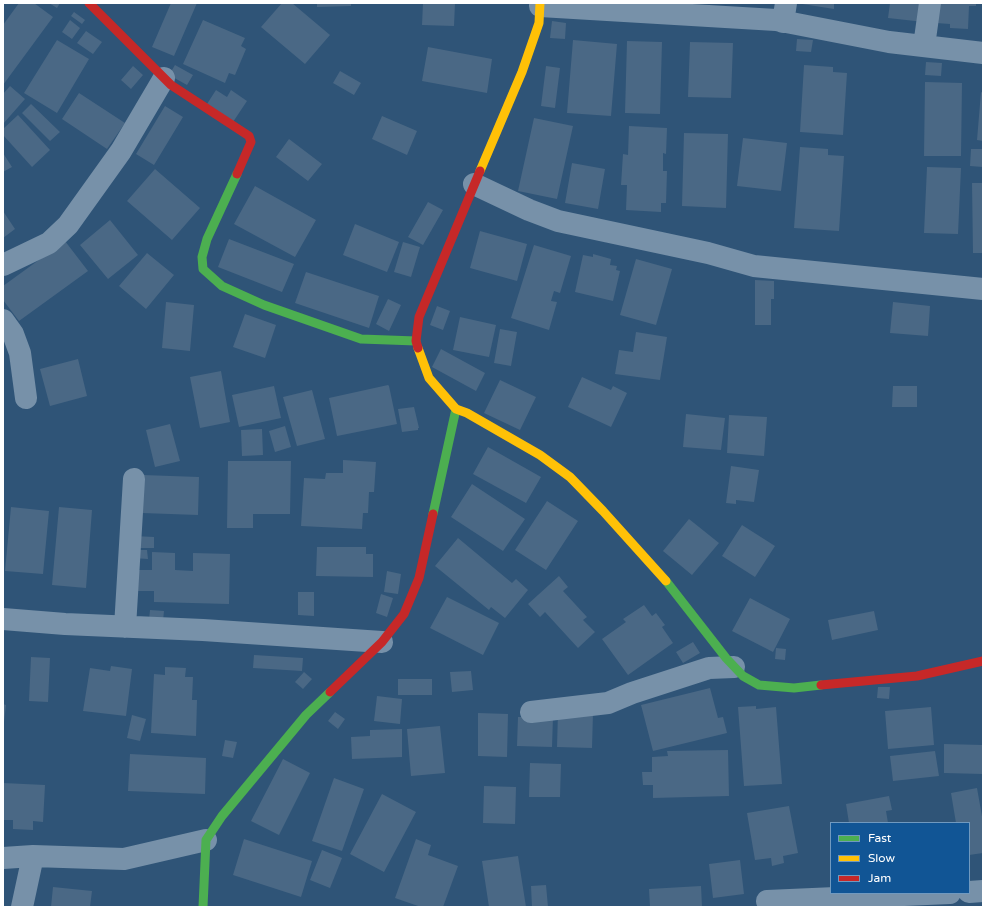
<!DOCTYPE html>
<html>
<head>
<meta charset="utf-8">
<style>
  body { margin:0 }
  #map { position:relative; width:986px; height:910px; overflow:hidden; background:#2f5477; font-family:"Varela Round",sans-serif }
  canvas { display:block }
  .frame { position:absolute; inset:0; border:4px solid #fff; pointer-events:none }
  .legend { position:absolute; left:830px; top:822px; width:140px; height:72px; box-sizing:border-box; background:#115595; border:1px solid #7099bf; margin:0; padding:5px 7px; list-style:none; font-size:12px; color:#fff }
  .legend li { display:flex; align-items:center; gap:8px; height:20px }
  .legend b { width:20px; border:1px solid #7099bf }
</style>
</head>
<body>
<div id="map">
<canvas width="986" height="910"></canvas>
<div class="frame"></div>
<ul class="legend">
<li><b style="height:5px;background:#4caf50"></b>Fast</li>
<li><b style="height:5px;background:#ffc107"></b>Slow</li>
<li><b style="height:5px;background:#c62828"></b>Jam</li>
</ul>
</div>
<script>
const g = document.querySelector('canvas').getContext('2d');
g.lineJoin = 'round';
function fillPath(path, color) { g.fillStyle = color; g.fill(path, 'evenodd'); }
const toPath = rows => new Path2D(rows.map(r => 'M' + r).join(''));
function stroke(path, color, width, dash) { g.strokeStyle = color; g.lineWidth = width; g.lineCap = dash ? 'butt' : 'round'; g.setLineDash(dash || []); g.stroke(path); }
const building = toPath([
  [19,3,34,3,53,17,3,85,3,25],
  [49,3,60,3,57,8],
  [171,3,197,3,174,56,152,47],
  [282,3,292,3,330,35,305,64,261,27],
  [317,3,351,3,351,6,317,7],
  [423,3,455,3,454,26,422,25],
  [796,3,834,3,834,9],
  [890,3,926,3,924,22,888,18],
  [938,3,976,3,976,6,969,6,968,29,950,28,950,24,936,23],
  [74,12,85,20,82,24,71,16],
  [70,20,80,28,72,39,62,32],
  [203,20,245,38,241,46,246,49,235,75,229,73,225,83,183,64],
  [552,21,566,23,565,39,550,38],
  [86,31,102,42,93,54,77,43],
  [797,39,813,40,811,52,796,51],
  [57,40,89,59,57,113,24,93],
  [573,40,617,44,611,116,567,113],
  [627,41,662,42,660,114,625,113],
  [690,42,733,43,731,98,688,97],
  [428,47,492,59,487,93,422,81],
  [926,62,942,63,941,76,925,75],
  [175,65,193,75,187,85,169,75],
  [804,65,833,67,833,72,847,73,843,135,800,132],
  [133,66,143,75,131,89,121,80],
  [546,66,560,68,555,108,541,106],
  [340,71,361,83,354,95,333,83],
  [925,82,962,83,961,156,924,156],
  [10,86,25,99,3,124,3,94],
  [216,90,227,97,231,90,247,101,233,122,207,104],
  [981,92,983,93,983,141,977,140],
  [79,93,125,123,107,149,62,119],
  [31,104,60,132,50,141,22,113],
  [165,106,183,117,154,165,136,154],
  [18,115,50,150,32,167,3,135,3,129],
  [382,116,417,131,407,155,372,139],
  [534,118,573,126,557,199,518,191],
  [629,126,667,128,666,154,663,153,663,171,667,171,666,203,661,203,661,212,626,210,627,185,621,185,623,154,628,155],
  [684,133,728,134,726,208,682,206],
  [743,138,787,143,781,191,737,186],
  [289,139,322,164,308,181,276,157],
  [800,147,828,149,828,155,844,156,839,231,794,228],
  [971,149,983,149,983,167,970,166],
  [3,153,12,167,3,172],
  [572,163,605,169,598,209,565,203],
  [927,167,961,168,958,234,924,233],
  [155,169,200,208,172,240,127,201],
  [972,183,983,183,983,253,973,253],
  [255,186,316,220,295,257,234,224],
  [428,202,443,210,423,245,408,237],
  [3,211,15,229,3,238],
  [110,220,138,255,108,279,80,245],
  [355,224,399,242,387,272,343,255],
  [480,231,527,244,517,281,470,268],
  [229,239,294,264,282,292,218,267],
  [65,241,88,271,19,321,3,300,3,286],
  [403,242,420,247,411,277,394,272],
  [534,245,571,256,560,293,554,291,551,301,557,302,549,330,511,318],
  [147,253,174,275,146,309,119,286],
  [593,254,611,259,610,265,617,266,616,270,620,271,613,301,575,292,583,255,593,257],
  [636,259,672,269,656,325,620,315],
  [306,272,379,296,369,328,295,303],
  [755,280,774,281,774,299,771,299,771,325,755,325],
  [388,299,401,305,389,331,376,324],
  [166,302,194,305,190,351,162,348],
  [893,302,930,306,928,336,890,333],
  [437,306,450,311,443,330,430,325],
  [245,314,276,325,265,358,233,347],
  [460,317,496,325,489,357,453,350],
  [500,329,517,332,511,366,494,363],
  [636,332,667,337,660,380,615,374,619,350,633,352],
  [441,349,485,373,476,391,432,367],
  [78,359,87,396,50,406,40,369],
  [221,371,230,422,200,428,190,377],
  [582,377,611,390,613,386,627,393,611,427,568,407],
  [500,380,536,397,520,430,484,413],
  [388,385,389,386,397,424,337,436,329,398],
  [274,386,281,418,239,427,232,395],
  [893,386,917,386,917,407,892,407],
  [312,390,325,439,297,446,283,397],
  [414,407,419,428,418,428,418,430,402,432,398,409],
  [686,414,725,418,721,450,683,447],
  [729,415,767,417,764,456,727,453],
  [170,424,180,461,155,467,146,430],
  [285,426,291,447,275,452,269,431],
  [262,429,263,455,242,456,241,430],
  [488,447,541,477,526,503,473,474],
  [343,460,376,462,374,492,369,492,368,513,363,513,362,529,301,526,304,478,325,479,326,473,343,473],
  [228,461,291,461,290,514,253,514,253,528,227,528],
  [731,466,759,470,754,502,736,500,736,504,726,503],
  [143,475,199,477,198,515,142,513],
  [472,484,525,519,503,551,451,517],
  [547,501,578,521,546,570,515,550],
  [11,507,49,511,43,574,5,571],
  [59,507,92,510,86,588,52,585],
  [689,519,719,543,692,575,663,551],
  [742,525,775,546,755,577,722,556],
  [134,536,154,537,154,548,133,548],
  [458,538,512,583,516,579,528,590,505,618,491,607,489,610,435,566],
  [317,547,366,547,366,554,373,554,373,577,316,576],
  [133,550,147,550,148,559,133,558],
  [152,552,175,553,175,570,193,571,193,553,230,554,229,604,154,602,154,591,137,591,138,570,152,570],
  [387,571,401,574,398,594,384,592],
  [559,576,568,587,563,591,587,617,583,620,595,632,578,648,545,612,540,617,528,604],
  [298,592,314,592,314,616,298,615],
  [381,594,393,598,387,617,376,613],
  [447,597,499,623,483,655,430,628],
  [750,598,790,619,773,652,732,631],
  [644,605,652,616,656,613,665,625,662,627,673,643,628,675,602,639,626,622,623,619],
  [150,610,164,611,163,621,149,620],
  [874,611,878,630,832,640,828,620],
  [693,642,700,653,683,663,676,652],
  [776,648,786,649,785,660,775,659],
  [254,655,303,658,302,671,253,668],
  [31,657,50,658,48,702,29,701],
  [111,666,132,669,126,716,83,711,90,668,110,671],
  [165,667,186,668,185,677,193,677,192,700,197,700,196,736,151,733,154,674,165,675],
  [471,671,473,690,452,692,450,672],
  [304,672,312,679,303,689,295,682],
  [398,679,432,679,432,695,398,695],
  [878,687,890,687,889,699,877,698],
  [710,688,718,718,723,717,727,733,653,751,641,705],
  [377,696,402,699,400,724,374,721],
  [3,704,6,705,4,722,3,722],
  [756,706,756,709,776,707,782,784,744,786,738,707],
  [931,707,934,745,888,749,885,711],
  [335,712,345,719,338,729,328,721],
  [558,712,593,713,592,748,557,747],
  [478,713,508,714,507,757,478,756],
  [132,715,146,719,140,741,127,738],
  [518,717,553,717,552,747,517,746],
  [440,726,445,773,411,776,407,729],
  [402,729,402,757,352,759,351,737,370,736,370,730],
  [225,740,237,742,233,758,222,756],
  [944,744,983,745,983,774,944,773],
  [728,750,729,796,653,798,653,785,643,785,642,772,652,772,652,757,668,756,667,751],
  [935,751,939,776,893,781,890,756],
  [130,754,206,758,205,794,128,791],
  [283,759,310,773,279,835,251,821],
  [530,763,561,764,560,797,529,797],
  [334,778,364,789,342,851,312,841],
  [3,783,45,785,43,822,33,821,33,830,13,829,13,820,3,820],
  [484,786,516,787,515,824,483,823],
  [977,788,983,822,983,853,969,855,969,823,956,823,951,793],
  [382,794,416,812,384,872,350,854],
  [889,796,892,810,886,811,888,823,849,823,846,804],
  [789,806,798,853,783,856,784,863,772,866,771,858,755,860,747,813],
  [244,839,312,861,301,897,233,875],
  [416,839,431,845,428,855,458,866,443,907,421,907,395,898],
  [322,850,342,858,330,888,310,880],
  [518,856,526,907,489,907,482,861],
  [740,860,744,894,713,898,709,864],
  [546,885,548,907,532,907,531,886],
  [701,886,702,907,650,907,649,889],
  [53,887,92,891,90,907,51,907]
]);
const street = toPath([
  [540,6,776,20,889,42,983,53],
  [783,22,786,3],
  [924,46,930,3],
  [474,184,529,210,558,221,708,253,754,266,983,289],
  [3,265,49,243,68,225,121,151,164,78],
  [3,320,13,334,20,353,26,398],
  [3,619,65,624,203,630,382,642],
  [125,627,134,479],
  [531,712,608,703,632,693,709,668,734,667],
  [3,858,33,856,124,859,206,840],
  [969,892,983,891],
  [767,901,950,893],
  [22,907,33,856]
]);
const fast = toPath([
  [237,174,207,239,202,257,203,269,222,286,264,305,361,339,416,341],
  [433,514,456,409],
  [666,581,726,658,743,676,759,685,794,688,821,685],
  [203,907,206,840,222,816,306,715,330,692]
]);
const slow = toPath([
  [480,171,522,72,539,23,540,3],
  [418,348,429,378,456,409,467,413,540,455,570,477,603,511,666,581]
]);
const jam = toPath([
  [89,3,171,85,249,136,251,142,237,174],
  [418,348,416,341,419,317,480,171],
  [821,685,917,676,983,661],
  [330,692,382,642,404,614,419,578,433,514]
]);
fillPath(building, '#4a6885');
stroke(street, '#7791a9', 22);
stroke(fast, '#4caf50', 9);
stroke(slow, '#ffc107', 9);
stroke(jam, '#c62828', 9);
</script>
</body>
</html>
